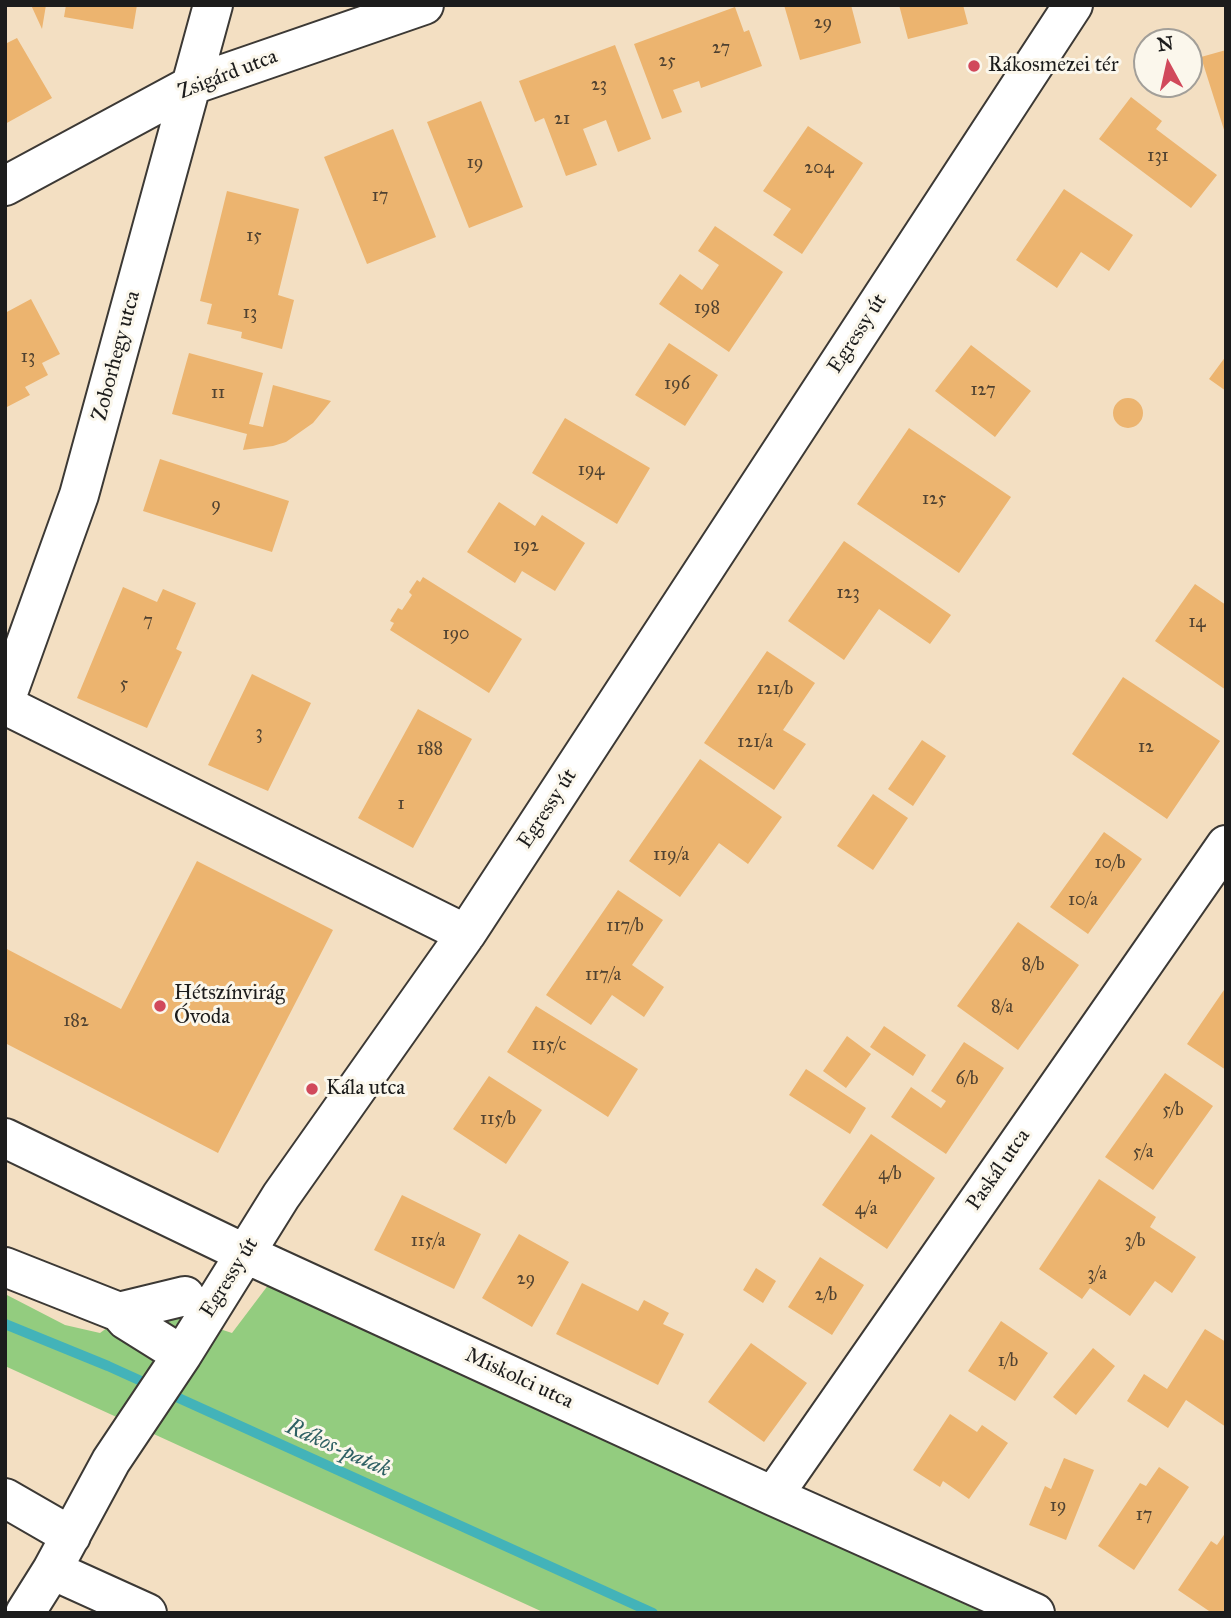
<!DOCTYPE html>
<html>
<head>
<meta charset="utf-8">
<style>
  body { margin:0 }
  #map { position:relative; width:1231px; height:1618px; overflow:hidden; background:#f3dfc2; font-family:"IM FELL Great Primer",serif }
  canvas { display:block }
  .frame { position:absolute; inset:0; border:7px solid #1c1c1c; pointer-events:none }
  .north { position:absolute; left:1133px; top:28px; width:70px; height:70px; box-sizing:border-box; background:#fbf7ec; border:2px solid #a29f99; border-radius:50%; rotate:352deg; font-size:19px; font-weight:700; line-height:28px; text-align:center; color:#1c1c1c }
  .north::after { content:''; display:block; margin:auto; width:24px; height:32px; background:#d1495b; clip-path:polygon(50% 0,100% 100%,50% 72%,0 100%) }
</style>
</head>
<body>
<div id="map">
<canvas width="1231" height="1618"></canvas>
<div class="frame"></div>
<div class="north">N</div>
</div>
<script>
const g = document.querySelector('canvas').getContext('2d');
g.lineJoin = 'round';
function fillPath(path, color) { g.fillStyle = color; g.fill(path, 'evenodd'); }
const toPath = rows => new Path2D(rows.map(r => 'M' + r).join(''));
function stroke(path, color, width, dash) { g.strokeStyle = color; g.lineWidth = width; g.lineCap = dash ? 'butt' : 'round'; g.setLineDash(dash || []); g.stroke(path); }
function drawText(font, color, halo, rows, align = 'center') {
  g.font = font + ' "IM FELL Great Primer",serif'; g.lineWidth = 6; g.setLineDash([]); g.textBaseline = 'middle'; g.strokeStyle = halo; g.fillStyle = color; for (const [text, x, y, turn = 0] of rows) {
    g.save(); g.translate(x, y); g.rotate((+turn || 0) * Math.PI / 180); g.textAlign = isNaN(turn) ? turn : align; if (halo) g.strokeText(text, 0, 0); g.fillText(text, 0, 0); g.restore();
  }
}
const green = toPath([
  [269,1284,984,1613,545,1613,5,1366,5,1294,65,1325,100,1333,141,1303,232,1333]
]);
const stream = toPath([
  [5,1324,108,1366,653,1613]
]);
const building = toPath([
  [31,5,46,5,42,29],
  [66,5,137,5,133,29,64,17],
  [784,5,851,5,861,43,800,60],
  [899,5,963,5,968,24,908,39],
  [735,7,744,32,749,30,762,66,701,88,699,81,673,90,682,112,662,119,634,44],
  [17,38,52,98,5,124,5,44],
  [615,45,651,139,618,152,606,120,583,129,597,165,566,176,544,118,535,122,519,81],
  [1226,50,1226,133,1225,133,1201,57],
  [1131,97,1162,121,1156,129,1217,175,1191,208,1099,139],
  [481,101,523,207,469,228,427,122],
  [808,126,863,163,802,254,773,235,791,209,763,191],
  [393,129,436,237,367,264,324,157],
  [1064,189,1133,235,1109,271,1081,252,1057,288,1016,260],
  [227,191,299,209,278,295,294,300,282,349,241,338,242,332,207,324,212,304,200,301],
  [715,226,783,272,729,352,659,304,680,274,702,290,719,265,698,251],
  [31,299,60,354,42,363,48,375,25,387,30,395,5,408,5,313],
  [669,343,718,375,685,426,635,395],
  [971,345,1031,391,995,437,935,391],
  [189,353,263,373,249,424,263,427,273,385,331,401,313,423,286,442,273,446,243,450,247,434,172,414],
  [1226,356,1226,391,1209,379],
  '1113 413a15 15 0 1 1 30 0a15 15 0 1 1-30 0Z',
  [565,418,650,468,617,524,532,473],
  [909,428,1011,497,959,573,857,504],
  [160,459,289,501,272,552,143,511],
  [499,502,535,526,542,515,585,543,555,591,522,571,515,583,467,552],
  [844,541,951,615,930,644,879,609,844,660,788,621],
  [423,577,522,639,489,693,390,630,394,623,390,621,398,608,402,610,412,595,409,592,417,580,420,582],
  [1195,584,1226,605,1226,690,1155,641],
  [123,587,157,602,163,589,196,603,176,649,182,652,147,728,77,698],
  [767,651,815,683,783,730,806,744,774,790,704,743],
  [252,674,311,703,268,791,208,765],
  [1123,677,1220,741,1167,819,1072,754],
  [418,709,472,739,413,848,358,818],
  [922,740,946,756,913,806,888,789],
  [700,759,782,817,748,864,719,843,680,897,629,861],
  [873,794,908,818,873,870,837,846],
  [1104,832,1142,859,1088,934,1050,907],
  [197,861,333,930,218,1153,5,1043,5,948,121,1009],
  [618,890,663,920,632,965,664,987,644,1017,612,995,591,1025,546,995],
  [1018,922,1079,965,1018,1050,957,1006],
  [1226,987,1226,1070,1187,1044],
  [536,1006,638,1069,608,1117,507,1052],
  [884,1026,926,1055,913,1076,870,1047],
  [847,1036,871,1054,846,1088,823,1071],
  [964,1042,1004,1068,946,1154,891,1117,911,1087,941,1108,946,1101,931,1091],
  [806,1069,866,1108,850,1134,789,1095],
  [1165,1073,1213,1106,1153,1190,1105,1157],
  [489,1076,542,1110,506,1164,453,1129],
  [871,1134,935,1178,887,1249,822,1205],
  [1099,1179,1156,1217,1150,1227,1196,1257,1172,1293,1155,1281,1130,1316,1090,1288,1082,1299,1039,1269],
  [402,1195,481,1234,454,1289,374,1250],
  [519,1234,569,1262,532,1327,482,1298],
  [820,1257,864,1285,832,1335,788,1307],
  [756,1268,776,1281,763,1303,743,1290],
  [582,1283,638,1311,644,1300,669,1313,663,1324,684,1334,658,1385,556,1334],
  [1001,1321,1048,1353,1015,1401,968,1371],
  [1205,1329,1226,1342,1226,1427,1186,1400,1168,1428,1127,1401,1144,1374,1167,1389],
  [751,1343,807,1383,764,1442,708,1402],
  [1093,1348,1115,1366,1076,1415,1053,1397],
  [950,1414,977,1432,982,1425,1008,1443,969,1499,943,1481,940,1487,913,1470],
  [1064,1458,1094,1470,1066,1540,1029,1525,1045,1486,1051,1489],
  [1159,1467,1189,1487,1134,1570,1098,1546,1140,1483,1146,1486],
  [1226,1532,1226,1613,1212,1613,1178,1590,1211,1541,1217,1545]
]);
const minor = toPath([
  [5,186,192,85,424,5],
  [5,701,79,495,213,5],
  [5,705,466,934],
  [5,1138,246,1254,773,1496,1035,1613],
  [5,1267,119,1312,126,1320,182,1355],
  [119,1312,185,1296],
  [773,1496,1226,845],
  [5,1498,71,1536],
  [52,1570,147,1613],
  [25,1613,52,1570,111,1461,182,1355,281,1196,466,934,1073,5]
]);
const markers = [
  [974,66,7,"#d1495b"],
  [160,1006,7,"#d1495b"],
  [312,1089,7,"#d1495b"]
];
const numberNames = [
  ["29",823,24],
  ["27",721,49],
  ["25",667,62],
  ["23",599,86],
  ["21",562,120],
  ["131",1158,157],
  ["19",475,164],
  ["204",819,169],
  ["17",380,197],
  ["15",254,237],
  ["198",707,309],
  ["13",250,314],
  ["13",28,358],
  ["196",677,385],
  ["127",983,391],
  ["11",218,394],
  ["194",591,471],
  ["125",934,500],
  ["9",216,506],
  ["192",526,547],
  ["123",848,594],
  ["7",148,622],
  ["14",1197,623],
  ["190",456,635],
  ["5",124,685],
  ["121/b",775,690],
  ["3",259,734],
  ["121/a",755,743],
  ["12",1146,748],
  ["188",430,750],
  ["1",401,805],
  ["119/a",671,856],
  ["10/b",1110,864],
  ["10/a",1083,901],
  ["117/b",625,927],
  ["8/b",1033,966],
  ["117/a",603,976],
  ["8/a",1002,1008],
  ["182",76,1022],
  ["115/c",549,1046],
  ["6/b",967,1080],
  ["5/b",1173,1111],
  ["115/b",498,1120],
  ["5/a",1143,1153],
  ["4/b",890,1175],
  ["4/a",866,1210],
  ["115/a",428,1242],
  ["3/b",1135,1242],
  ["3/a",1097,1275],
  ["29",526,1280],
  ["2/b",826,1296],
  ["1/b",1008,1362],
  ["19",1058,1507],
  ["17",1144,1516]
];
const poiNames = [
  ["Rákosmezei tér",988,66],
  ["Hétszínvirág",174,994],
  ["Óvoda",174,1018],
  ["Kála utca",326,1089]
];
const streetNames = [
  ["Zsigárd utca",228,75,-21],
  ["Egressy út",858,334,-57],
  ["Zoborhegy utca",117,356,-75],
  ["Egressy út",548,809,-57],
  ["Paskál utca",999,1170,-55],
  ["Egressy út",230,1278,-58],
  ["Miskolci utca",519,1379,25]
];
const waterNames = [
  ["Rákos-patak",338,1449,24]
];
fillPath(green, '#93cc7f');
stroke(stream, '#43b3b9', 10);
fillPath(building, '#ecb46f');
stroke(minor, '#3c3935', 42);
stroke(minor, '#fff', 38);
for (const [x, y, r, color] of markers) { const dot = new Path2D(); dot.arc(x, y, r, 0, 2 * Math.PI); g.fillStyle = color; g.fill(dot); stroke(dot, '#fbf7ec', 2.5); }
drawText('18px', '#504231', null, numberNames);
drawText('21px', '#1c1c1c', '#fbf7ec', poiNames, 'left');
drawText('21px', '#1c1c1c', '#fbf7ec', streetNames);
drawText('italic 23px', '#2e6063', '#fbf7ec', waterNames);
</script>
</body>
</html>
